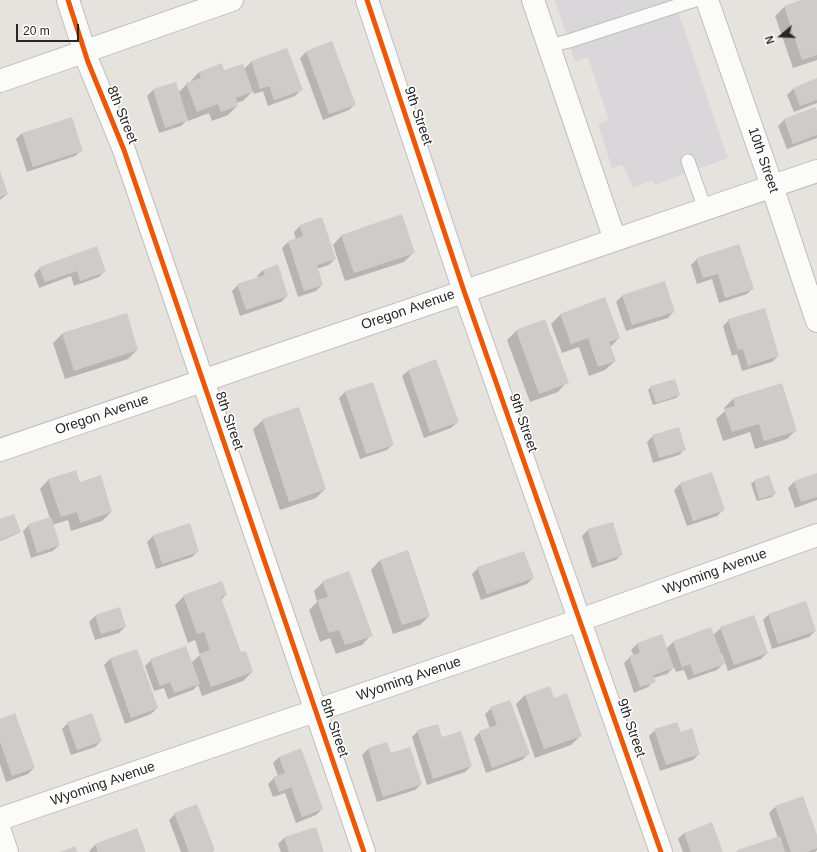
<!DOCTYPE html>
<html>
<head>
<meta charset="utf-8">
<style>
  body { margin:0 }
  #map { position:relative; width:817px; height:852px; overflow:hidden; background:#e6e2de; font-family:Arial,sans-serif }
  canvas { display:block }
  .north { position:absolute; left:761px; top:16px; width:40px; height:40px; -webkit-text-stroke:3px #fff; paint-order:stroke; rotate:251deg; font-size:11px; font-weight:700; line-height:16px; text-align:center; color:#272727 }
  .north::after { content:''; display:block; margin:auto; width:14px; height:18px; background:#272727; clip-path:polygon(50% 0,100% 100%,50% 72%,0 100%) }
  .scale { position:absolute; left:16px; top:24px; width:63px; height:18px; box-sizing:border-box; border:2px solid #272727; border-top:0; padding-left:5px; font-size:12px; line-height:14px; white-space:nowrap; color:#272727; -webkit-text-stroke:3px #fff; paint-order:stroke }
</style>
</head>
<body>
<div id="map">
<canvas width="817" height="852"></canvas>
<div class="north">N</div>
<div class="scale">20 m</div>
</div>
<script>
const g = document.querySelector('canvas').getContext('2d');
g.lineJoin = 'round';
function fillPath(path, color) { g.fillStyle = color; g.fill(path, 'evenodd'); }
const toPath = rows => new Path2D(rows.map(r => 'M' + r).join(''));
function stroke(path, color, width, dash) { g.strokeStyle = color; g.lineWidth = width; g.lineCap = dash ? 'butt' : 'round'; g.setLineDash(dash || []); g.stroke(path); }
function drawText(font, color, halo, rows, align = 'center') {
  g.font = font + ' Arial,sans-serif'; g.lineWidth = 3; g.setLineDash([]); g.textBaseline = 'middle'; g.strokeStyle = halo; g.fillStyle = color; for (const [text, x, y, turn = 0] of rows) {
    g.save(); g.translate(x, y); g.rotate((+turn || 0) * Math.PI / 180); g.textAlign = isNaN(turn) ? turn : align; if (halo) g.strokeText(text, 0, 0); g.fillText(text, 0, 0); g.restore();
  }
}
const industrial = toPath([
  [555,0,674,0,728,158,655,185,652,180,633,188,623,165,612,168,598,124,609,120,588,57,575,61]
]);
const shadow = toPath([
  [804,0,817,0,817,60,793,68,775,16,784,7],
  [332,43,355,104,349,110,323,120,300,58,306,52],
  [287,49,301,90,295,96,268,106,263,91,254,94,253,91,243,101,236,103,237,106,228,115,212,121,209,113,188,121,187,120,181,126,159,133,147,96,153,90,175,83,178,93,187,84,191,83,190,82,199,72,223,72,244,69,251,62],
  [817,79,817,103,794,112,787,95,793,89],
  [817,114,817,138,787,149,778,126,784,120],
  [22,133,82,150,75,156,27,172,16,139],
  [0,173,7,194,0,200],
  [300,226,335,259,329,265,317,269,322,285,316,291,298,297,282,248,288,242,296,240,294,232],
  [342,235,413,253,404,262,345,281,333,245],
  [697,259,753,288,747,294,719,303,712,279,697,284,691,265],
  [40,268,105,271,99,277,74,286,71,276,39,288,34,274],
  [263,270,287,296,281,302,240,316,232,291,238,285,258,278,257,276],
  [622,296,674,311,668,318,626,331,616,302],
  [561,314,619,338,610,347,615,361,605,370,589,376,579,347,562,353,551,324],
  [544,320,567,382,558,392,530,402,507,340,516,331],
  [729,320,778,356,772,362,742,371,737,354,732,356,723,326],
  [62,334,137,350,128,359,65,379,53,343],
  [409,370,458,422,451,428,424,438,402,376],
  [781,384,796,430,787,439,755,449,750,432,723,441,716,419,725,411,724,408,733,399],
  [651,387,679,395,676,398,653,405,648,390],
  [345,392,393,444,387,450,360,459,339,398],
  [263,420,325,489,316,498,280,510,253,429],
  [653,436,685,449,679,455,653,463,647,442],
  [711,473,723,510,717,516,687,526,674,490,680,484],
  [817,474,817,500,795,508,788,488,794,482],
  [769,476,774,494,772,497,757,501,751,484,754,481],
  [49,479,79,483,111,512,102,521,71,531,68,520,52,525,59,545,53,551,31,558,23,531,29,525,50,518,40,489],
  [0,520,20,531,17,534,0,541],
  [588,530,622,554,616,560,592,568,582,536],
  [153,536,198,551,192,557,156,569,147,542],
  [380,560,429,616,420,625,393,634,371,570],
  [478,568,533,578,527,584,481,600,472,574],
  [323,582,371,635,362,645,336,654,330,638,320,642,309,610,317,602,314,591],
  [226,595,221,600,240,654,252,672,243,681,202,696,198,685,193,690,168,699,164,688,154,691,145,666,151,660,191,663,200,655,195,640,188,643,175,605,184,596],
  [119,608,125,627,119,633,95,640,89,622,95,616],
  [769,614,815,631,809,637,772,649,763,620],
  [721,628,767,653,761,659,728,671,722,654,720,654,723,664,717,670,688,680,684,670,676,672,674,667,667,674,653,678,654,681,648,687,634,693,624,663,630,657,634,656,631,650,637,644,662,635,666,649,673,642,711,629,713,635],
  [137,650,157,708,151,714,125,724,104,665,110,659],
  [525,695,553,699,580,736,571,745,535,758,516,704],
  [491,708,528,754,522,760,486,773,474,738,480,732,490,729,485,714],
  [0,720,34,768,28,774,6,782,0,764],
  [68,723,101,741,95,747,71,755,62,729],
  [655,730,699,754,693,760,660,771,649,736],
  [418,731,441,738,471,766,465,772,427,785,412,737],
  [387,743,390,754,421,784,415,790,377,802,362,755,368,749],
  [279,757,322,809,316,815,296,823,285,793,273,797,268,784,274,778,278,776,273,763],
  [775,807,817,838,817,850,815,852,736,852,778,838,769,813],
  [175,814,214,850,212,852,181,852,169,820],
  [316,828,323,852,281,852,278,844,284,838],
  [137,829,145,852,90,852,89,851,95,845],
  [684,833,722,852,683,852,678,839]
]);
const building = toPath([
  [801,0,817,0,817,55,802,60,784,6],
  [332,41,356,105,329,114,306,51],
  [287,48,303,90,274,100,269,86,260,89,251,61],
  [222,63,224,70,243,64,253,92,236,98,238,106,221,112,218,104,197,112,186,83,201,78,199,72],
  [817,78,817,100,800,106,793,88],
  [176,82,188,120,165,128,153,89],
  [815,107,817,111,817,135,793,144,784,119],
  [72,117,83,151,33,167,22,133],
  [0,171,8,194,0,197],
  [402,214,415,253,354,273,341,235],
  [322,217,336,259,317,265,323,285,304,291,288,241,303,236,299,225],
  [739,244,754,289,725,298,718,274,703,278,696,258],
  [97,246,106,272,80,281,77,271,45,282,39,267],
  [278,264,288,296,246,310,237,284,265,275,263,270],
  [665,281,675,312,632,325,622,295],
  [605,297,620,338,609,342,616,361,598,367,588,338,571,344,560,314],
  [765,308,779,356,748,366,743,349,738,350,728,319],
  [127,313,138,350,74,371,62,333],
  [545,319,569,383,539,394,516,330],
  [436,359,459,422,430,432,408,370],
  [675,379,680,395,656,403,650,386],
  [373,382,394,445,366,454,345,391],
  [782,383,797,431,764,441,759,424,732,432,724,409,735,406,733,398],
  [299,407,326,489,289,502,262,419],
  [679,427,686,450,659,458,652,435],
  [76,470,80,482,101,475,112,512,80,523,77,512,61,517,48,479],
  [712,472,725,510,693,521,680,483],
  [817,473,817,497,801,502,794,481],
  [769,475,776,494,759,499,754,480],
  [14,514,21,532,0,540,0,519],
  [51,517,60,545,37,553,28,524],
  [613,522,623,555,598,563,587,529],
  [190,523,199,552,162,564,153,535],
  [408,550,430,616,402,625,380,560],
  [524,551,534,578,487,594,477,567],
  [349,571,373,636,345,645,339,630,329,633,317,600,328,597,322,581],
  [222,581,227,595,221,597,241,652,246,651,253,672,211,687,199,654,210,650,204,632,197,634,183,595],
  [806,601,816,631,778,644,768,614],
  [120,607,126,627,101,634,95,615],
  [754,615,768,653,734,665,720,627],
  [711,627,725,664,694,675,690,664,682,667,673,641],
  [662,634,674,668,653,675,656,682,640,687,629,656,640,653,637,643],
  [186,646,200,684,174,693,170,682,160,686,150,659],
  [137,649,158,708,131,718,110,658],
  [550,686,554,698,567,693,582,736,544,749,525,695],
  [510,700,530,754,492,768,479,731,497,725,490,707],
  [15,713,35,768,12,776,0,742,0,719],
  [92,713,102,741,77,750,67,722],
  [677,722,681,732,692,728,700,754,666,765,654,729],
  [438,724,442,737,461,731,472,766,433,779,417,730],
  [387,742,391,753,410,747,422,784,383,797,368,748],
  [301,748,323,809,302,817,291,787,279,792,273,777,285,773,279,757],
  [803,796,817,835,817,848,807,852,791,852,775,806],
  [197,804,215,850,210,852,189,852,174,813],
  [712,822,723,852,691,852,684,833],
  [316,827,324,852,289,852,284,837],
  [137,828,146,852,98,852,95,844],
  [780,836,785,852,737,852,737,850],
  [75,846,78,852,60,852]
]);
const service = toPath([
  [548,46,569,41,695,0],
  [688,161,705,209]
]);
const minor = toPath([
  [68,0,88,62,124,150,364,852],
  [367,0,464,291,661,852],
  [533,0,615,240],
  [0,81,232,0],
  [0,450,817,171],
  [0,819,580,620,817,535],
  [0,831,7,852]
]);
const tertiary = toPath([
  [707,0,772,186,817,321]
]);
const cycleway = toPath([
  [68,0,88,62,124,150,364,852],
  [367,0,464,291,661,852]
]);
const streetNames = [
  ["8th Street",122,115,68],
  ["9th Street",418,116,71],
  ["10th Street",763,160,71],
  ["Oregon Avenue",408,310,-19],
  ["Oregon Avenue",102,415,-19],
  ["8th Street",229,421,71],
  ["9th Street",523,423,71],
  ["Wyoming Avenue",715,572,-20],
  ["Wyoming Avenue",409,679,-19],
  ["8th Street",334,728,71],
  ["9th Street",631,728,71],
  ["Wyoming Avenue",103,784,-19]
];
fillPath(industrial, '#d9d7d9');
fillPath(shadow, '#0003');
fillPath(building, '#ceccc9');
stroke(service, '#bfbebf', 15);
stroke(minor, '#bfbebf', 24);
stroke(tertiary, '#bfbebf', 24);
stroke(service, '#fbfbfa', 13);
stroke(minor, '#fbfbfa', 22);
stroke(tertiary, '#fbfbfa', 22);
stroke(cycleway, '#e8590c', 5);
drawText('14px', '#272727', '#fff', streetNames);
</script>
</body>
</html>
